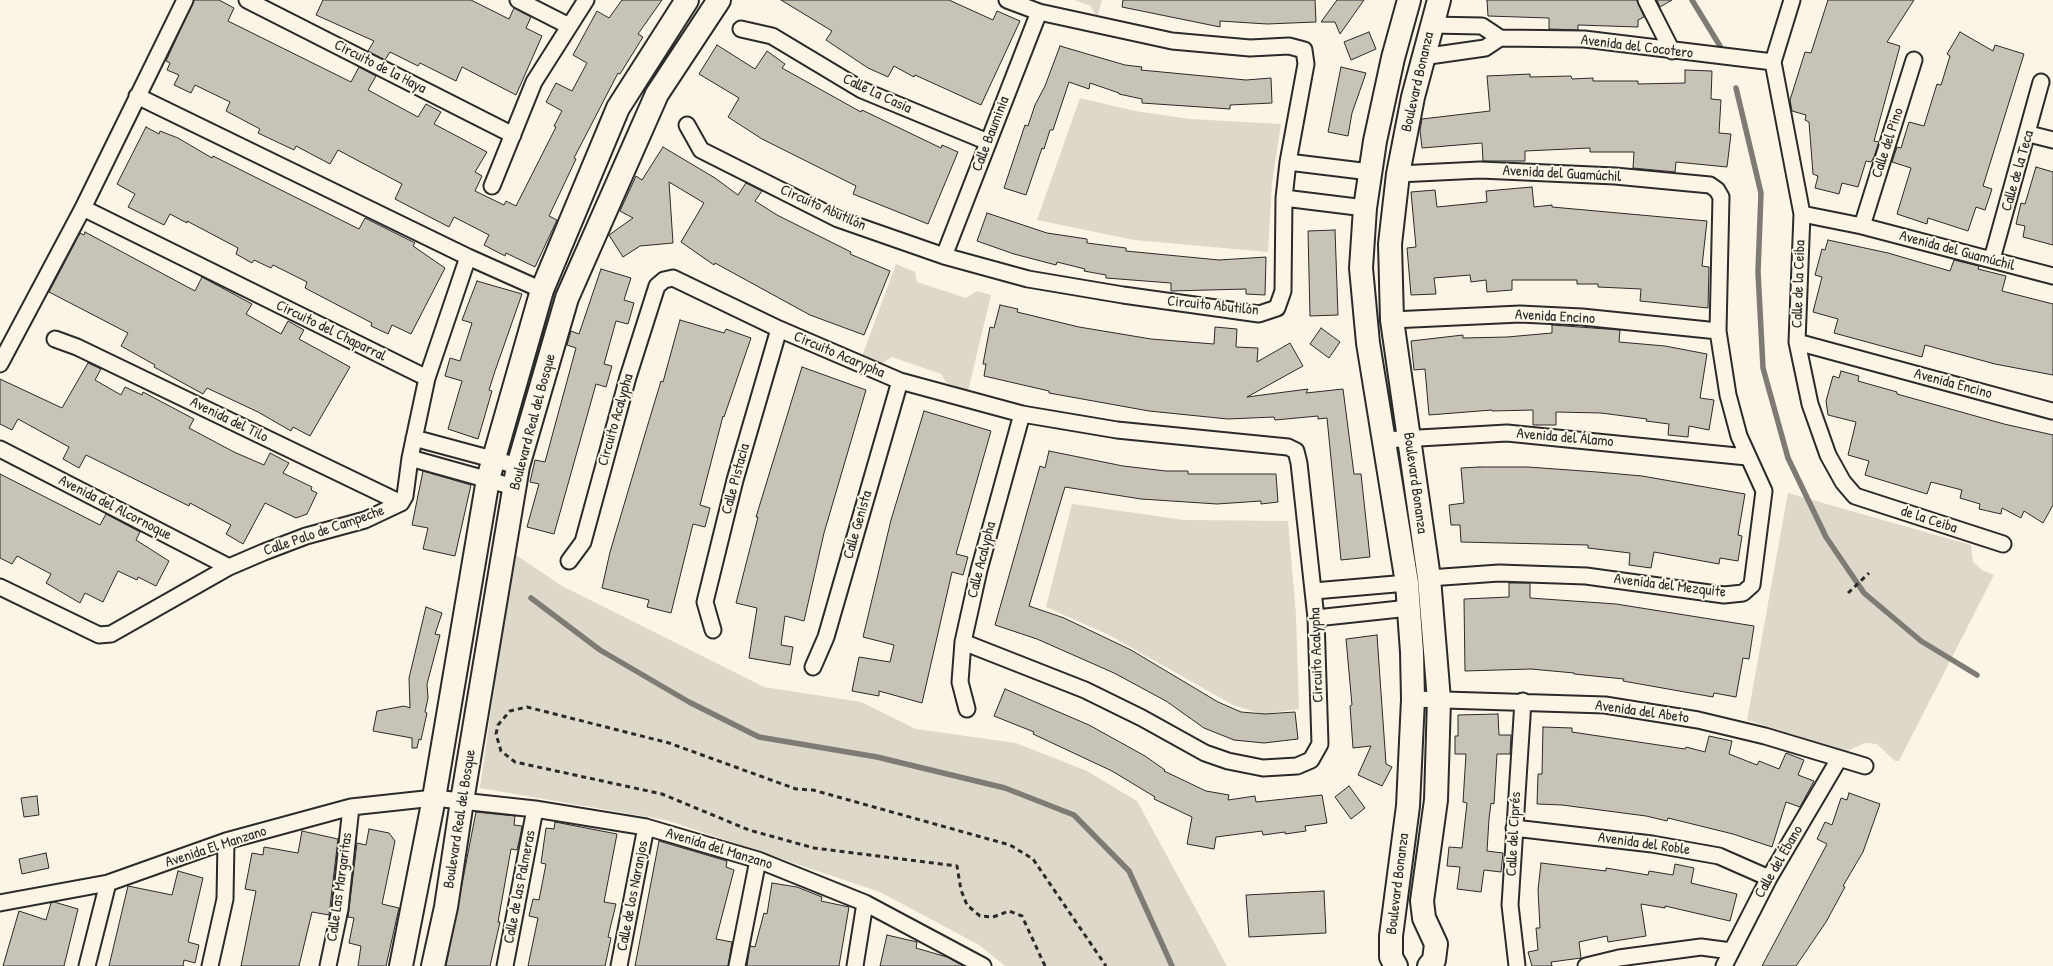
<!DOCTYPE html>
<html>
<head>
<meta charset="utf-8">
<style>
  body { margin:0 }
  canvas { display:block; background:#fcf5e5 }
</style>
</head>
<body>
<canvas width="2053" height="966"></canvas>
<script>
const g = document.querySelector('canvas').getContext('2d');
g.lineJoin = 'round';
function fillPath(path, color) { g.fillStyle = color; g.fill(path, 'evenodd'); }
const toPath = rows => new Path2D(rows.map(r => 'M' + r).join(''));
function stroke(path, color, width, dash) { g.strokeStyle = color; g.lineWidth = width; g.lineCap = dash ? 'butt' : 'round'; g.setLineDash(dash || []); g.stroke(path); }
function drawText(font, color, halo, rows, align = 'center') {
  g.font = font + ' "Patrick Hand",sans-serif'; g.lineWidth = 4; g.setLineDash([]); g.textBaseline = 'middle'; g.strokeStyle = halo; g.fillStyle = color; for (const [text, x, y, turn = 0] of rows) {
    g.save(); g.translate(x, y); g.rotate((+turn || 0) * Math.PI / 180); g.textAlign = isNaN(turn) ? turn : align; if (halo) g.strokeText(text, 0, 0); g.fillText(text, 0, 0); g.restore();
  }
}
const green = toPath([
  [1074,0,1102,0,1097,18,1091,6],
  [1080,98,1135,111,1190,119,1281,124,1272,183,1268,252,1134,240,1037,220],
  [896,264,915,272,917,282,966,298,977,291,991,295,968,391,947,383,941,374,892,357,879,365,861,359],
  [1788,493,1971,545,1973,562,1982,570,1994,575,1899,761,1895,761,1877,744,1865,743,1847,751,1747,720],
  [1072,504,1184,520,1288,521,1296,615,1299,709,1262,714,1233,705,1109,635,1046,607],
  [513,553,562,586,764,687,861,702,916,729,1016,743,1087,771,1137,801,1227,966,1005,966,979,945,880,892,666,820,480,788]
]);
const stream = toPath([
  [1692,0,1720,46],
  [1736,88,1761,193,1758,272,1763,368,1788,458,1826,537,1864,593,1921,641,1977,675],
  [531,598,600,650,689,702,759,737,877,757,1005,788,1074,815,1129,871,1172,966]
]);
const building = toPath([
  [194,0,219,0,234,8,228,21,351,82,359,67,376,76,368,90,418,117,426,104,441,112,434,124,487,152,475,172,482,176,475,191,504,205,506,201,516,206,556,127,554,126,562,111,546,102,556,83,572,91,587,63,573,55,597,11,609,18,622,0,662,0,638,34,643,37,620,74,618,73,574,158,576,159,549,216,557,220,535,267,506,253,505,256,484,245,489,235,454,217,449,227,395,199,402,184,338,150,330,164,296,146,294,150,258,133,260,129,226,111,230,102,195,85,191,93,174,85,179,75,167,70,170,63,166,61,194,0],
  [323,0,471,0,509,19,514,8,531,17,526,28,542,36,516,95,462,67,456,81,420,63,418,66,390,52,385,60,368,51,374,41,316,15,323,0],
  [781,0,949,0,993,20,997,11,1020,21,981,105,915,75,914,77,894,66,888,77,868,68,826,40,832,31,781,0],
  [1123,0,1315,0,1316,22,1267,24,1220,21,1220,27,1122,7,1123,0],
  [1337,0,1364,0,1340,34,1335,22,1321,22,1337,0],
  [1487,0,1637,0,1644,17,1638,20,1638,27,1578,25,1578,30,1549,29,1549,18,1488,16,1487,0],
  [1657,0,1672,0,1660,7,1657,0],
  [1828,0,1914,0,1887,42,1900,46,1874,141,1879,142,1874,157,1871,162,1866,161,1858,187,1842,183,1839,194,1815,188,1818,176,1813,174,1809,122,1805,120,1806,115,1792,111,1790,100,1805,52,1811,53,1828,0],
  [1369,32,1376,49,1351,60,1344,42,1369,32],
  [1960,32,1993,51,1995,45,2024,54,1983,186,1992,189,1985,210,1976,207,1968,231,1928,218,1927,224,1897,214,1911,168,1892,162,1897,147,1901,148,1909,122,1924,126,1937,84,1941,85,1950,56,1947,54,1960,32],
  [717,45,755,69,767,51,785,64,782,68,861,112,862,110,941,148,942,145,958,152,928,224,853,194,856,186,762,139,728,117,739,98,699,74,717,45],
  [1060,46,1125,65,1142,67,1141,70,1246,80,1271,78,1272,103,1230,105,1230,109,1142,103,1142,99,1119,94,1119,93,1090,83,1089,89,1069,82,1053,130,1050,130,1044,149,1042,148,1026,195,1004,188,1025,125,1028,126,1035,105,1045,86,1060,46],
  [1341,67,1366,73,1352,113,1348,136,1328,132,1341,67],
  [1685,70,1712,71,1711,99,1721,100,1719,133,1731,134,1727,167,1676,162,1675,172,1633,168,1634,152,1590,152,1590,148,1525,151,1525,161,1483,161,1482,143,1422,148,1420,130,1422,119,1490,111,1487,76,1530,74,1530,77,1571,76,1572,79,1593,78,1593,81,1638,81,1638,84,1685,83,1685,70],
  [146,127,159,134,160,131,178,138,212,158,213,156,359,229,365,218,415,243,413,246,445,268,411,334,392,325,388,334,371,326,372,323,305,288,307,282,273,265,271,268,254,260,252,263,236,254,238,248,187,221,187,223,170,214,164,225,128,207,135,194,117,184,146,127],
  [663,147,715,178,738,195,746,183,762,191,755,201,777,215,851,252,850,254,890,271,864,335,810,315,715,263,714,265,681,242,704,203,669,182,673,243,640,246,623,257,609,235,633,218,620,211,636,176,642,180,663,147],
  [2036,167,2053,172,2053,245,2023,237,2025,226,2016,224,2021,203,2025,204,2036,167],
  [1532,187,1534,207,1552,205,1552,207,1707,221,1702,266,1709,267,1708,308,1640,301,1641,289,1598,287,1598,284,1577,284,1577,280,1512,280,1512,290,1487,292,1486,280,1471,282,1470,275,1434,278,1436,294,1411,295,1407,248,1416,247,1411,192,1435,190,1437,207,1487,202,1486,191,1532,187],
  [987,213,1047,233,1087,239,1087,243,1126,248,1126,251,1219,260,1266,257,1265,295,1246,294,1246,289,1171,291,1171,283,1106,278,1106,275,1084,271,1085,269,1057,262,1056,265,1014,254,977,241,987,213],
  [1335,230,1338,315,1310,316,1308,231,1335,230],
  [85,232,195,291,202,277,213,283,252,304,246,314,281,334,288,321,304,330,299,339,350,367,310,436,293,427,291,431,258,412,207,388,203,394,154,367,155,365,121,346,128,333,49,292,80,233,84,235,85,232],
  [1828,240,1888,253,1950,271,1954,260,1979,266,1978,269,2006,276,2002,291,2053,304,2053,375,1995,364,1925,345,1922,357,1834,333,1838,319,1813,312,1822,277,1815,275,1822,249,1825,250,1828,240],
  [601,269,631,278,624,300,634,303,628,324,616,321,604,364,612,366,606,387,596,384,554,534,527,527,539,484,530,482,535,460,545,462,576,348,567,345,571,331,579,334,601,269],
  [477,281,522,294,495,371,489,390,492,391,478,439,448,429,462,381,445,376,450,358,460,361,472,323,462,320,477,281],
  [1000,305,1018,309,1017,312,1079,327,1151,339,1214,344,1215,327,1237,329,1236,347,1258,348,1257,362,1290,343,1303,366,1247,397,1308,389,1306,393,1343,389,1354,474,1361,474,1370,557,1341,560,1327,418,1318,419,1318,416,1275,420,1274,417,1228,419,1149,411,1049,393,1049,391,984,376,986,364,983,364,990,327,994,328,1000,305],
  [680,320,724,333,726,329,751,338,724,417,723,416,700,505,710,508,705,527,693,524,671,613,647,607,649,600,602,588,610,552,648,424,661,381,663,382,680,320],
  [1552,325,1620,330,1619,342,1665,346,1707,354,1700,398,1714,400,1709,430,1689,426,1688,437,1668,435,1669,424,1646,421,1647,419,1601,413,1556,412,1556,425,1533,425,1533,410,1492,411,1492,410,1429,415,1425,369,1414,370,1411,341,1463,335,1463,338,1507,337,1552,333,1552,325],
  [1321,328,1340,342,1329,358,1310,344,1321,328],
  [88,363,101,369,95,380,121,395,125,387,142,395,143,392,194,419,189,428,234,452,264,465,270,453,289,463,283,473,312,487,311,490,317,493,307,514,296,518,265,503,243,544,226,534,231,525,190,503,189,506,86,455,79,468,63,459,69,447,18,419,12,430,0,424,0,379,62,408,88,363],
  [802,367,866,390,824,533,804,621,785,616,781,645,793,647,790,665,749,658,757,608,736,603,758,517,756,517,802,367],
  [1841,371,1859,376,1858,381,1897,392,1897,394,2004,424,2053,435,2053,505,2043,523,2024,511,2021,518,2002,508,2001,514,1979,509,1980,504,1960,498,1962,490,1931,482,1927,494,1865,475,1869,461,1848,455,1856,422,1828,415,1826,401,1833,376,1839,378,1841,371],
  [924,411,991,431,956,554,968,557,963,575,952,572,922,703,879,691,879,696,852,691,859,657,890,662,894,645,863,637,891,520,924,411],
  [1049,451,1123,466,1166,471,1188,471,1188,474,1276,474,1278,502,1261,504,1261,501,1217,504,1141,499,1065,487,1029,606,1064,618,1131,650,1218,702,1241,712,1265,714,1295,712,1298,739,1264,743,1234,740,1204,728,1166,701,1114,673,1037,639,995,625,1040,466,1045,468,1049,451],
  [1480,467,1528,467,1597,472,1642,476,1745,494,1738,535,1742,536,1738,561,1720,558,1719,564,1654,552,1651,568,1629,565,1630,553,1588,548,1588,545,1461,542,1460,525,1451,525,1449,505,1464,503,1461,468,1480,467],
  [423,471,471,485,455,556,423,549,428,528,412,525,423,471],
  [0,474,100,525,106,514,140,532,136,540,169,561,156,586,138,577,137,580,118,571,103,602,85,593,80,603,46,583,51,574,17,556,12,564,0,558,0,474],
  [1509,583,1530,583,1530,598,1616,604,1754,626,1749,659,1743,658,1736,697,1714,693,1713,697,1623,681,1624,679,1574,674,1574,673,1531,669,1465,671,1464,599,1509,597,1509,583],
  [426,607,442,613,435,634,440,635,427,684,428,698,425,712,427,713,421,740,419,739,417,748,412,748,412,738,373,731,377,711,404,706,410,708,409,678,426,607],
  [1377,635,1386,764,1392,767,1382,786,1358,775,1371,746,1353,748,1350,706,1352,705,1346,639,1377,635],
  [1005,689,1089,725,1145,756,1165,770,1164,771,1206,791,1229,795,1228,800,1255,796,1256,802,1322,795,1327,823,1305,826,1306,831,1285,834,1285,832,1263,835,1262,831,1216,837,1214,849,1187,844,1192,817,1154,799,1155,797,1112,771,1033,734,1034,732,994,716,1005,689],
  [1498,714,1499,735,1511,735,1510,754,1497,754,1494,804,1491,803,1489,819,1487,851,1503,853,1501,872,1484,870,1481,892,1457,889,1460,867,1447,866,1449,847,1462,848,1467,803,1463,802,1466,754,1455,754,1455,736,1458,736,1458,715,1498,714],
  [1543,727,1572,728,1572,732,1685,749,1686,747,1705,752,1709,736,1732,741,1729,754,1757,765,1759,761,1779,769,1786,753,1804,760,1798,775,1814,781,1800,807,1786,802,1772,847,1733,834,1668,818,1667,821,1646,816,1562,805,1537,804,1538,774,1542,774,1543,727],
  [1349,786,1365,808,1351,819,1335,797,1349,786],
  [1849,793,1880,804,1863,852,1843,886,1845,887,1826,922,1796,966,1762,966,1827,844,1817,839,1825,822,1832,825,1841,798,1847,800,1849,793],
  [37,796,39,815,24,817,21,798,37,796],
  [476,812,515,816,514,825,522,826,520,837,517,850,511,849,498,922,500,922,490,966,446,966,476,812],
  [555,822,617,834,604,902,616,904,608,937,611,938,605,966,528,966,538,918,529,916,533,899,539,900,546,864,541,863,546,828,554,829,555,822],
  [369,829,389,833,395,841,382,904,399,908,386,966,358,966,361,946,349,943,354,918,348,917,357,843,366,845,369,829],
  [302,831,338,839,329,915,312,912,299,966,241,966,256,891,245,889,252,853,263,855,264,847,298,853,302,831],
  [659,841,727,861,726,867,734,870,716,939,732,942,728,966,635,966,659,841],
  [46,853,49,868,22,874,19,859,46,853],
  [1541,863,1606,871,1606,868,1648,875,1649,871,1673,875,1675,864,1694,868,1691,883,1737,894,1730,921,1665,906,1665,908,1641,904,1646,936,1608,942,1607,936,1579,942,1581,958,1551,962,1552,966,1532,966,1528,952,1538,950,1536,928,1540,928,1538,890,1541,863],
  [178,871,203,878,188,942,199,945,195,963,184,960,183,966,109,966,128,886,172,895,178,871],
  [772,883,797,887,822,897,821,901,849,907,839,966,747,966,750,946,755,947,764,913,767,914,772,883],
  [1324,891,1326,933,1249,937,1246,895,1324,891],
  [54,902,78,909,64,966,3,966,19,911,46,920,51,903,54,902],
  [887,935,917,942,916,948,947,957,963,966,880,966,887,935]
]);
const path = toPath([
  [1848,593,1869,573],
  [1045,966,1022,916,1009,911,993,917,980,916,967,905,961,890,957,866,814,848,749,830,662,794,515,762,501,751,496,734,498,725,510,711,527,707,669,743,796,789,813,790,1010,845,1033,859,1106,966]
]);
const street = toPath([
  [247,0,513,135],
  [518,0,569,26],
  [1646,0,1672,51],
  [1792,0,1773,62,1802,214,1797,342,1810,404,1828,455,1843,482,1855,496,2003,544],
  [1431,25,1482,26,1500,38,1584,39,1773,62],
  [741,29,772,36,862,90,988,142],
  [1422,57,1485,48,1500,38],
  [137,96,468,257,542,290],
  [687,125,701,150,838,219,944,256,1028,279,1123,295,1259,314,1277,308,1283,291,1284,198,1288,162,1306,64,1304,50,1289,46,1250,48,1172,41,1039,12,1007,0],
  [2029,134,2053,140],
  [1288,162,1370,172],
  [1398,174,1480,170,1615,176,1710,185,1717,190,1721,197,1718,331,1728,395,1739,436,1764,491,1752,585,1743,593,1724,595,1586,576,1499,573,1429,578],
  [492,186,534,82,586,0],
  [1284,198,1365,208],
  [83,208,427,378],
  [1802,214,1862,226,2053,276],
  [1862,226,1914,60],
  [944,256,1039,12],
  [1992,259,2041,82],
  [1392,320,1520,314,1582,317,1718,331],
  [55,339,77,347,401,503],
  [1797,342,2052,411],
  [0,364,83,208,185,0],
  [414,438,518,466],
  [1384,440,1507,433,1747,457],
  [0,449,229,567],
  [410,458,514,487],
  [569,561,583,542,628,377,657,286,664,280,673,278,779,329,900,381,1022,414,1117,430,1288,447,1296,451,1299,463,1316,618,1320,744,1311,760,1297,766,1263,768,1228,761,1205,753,1142,718,1085,690,963,642],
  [0,587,99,635,111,634,229,567,264,552,306,536,365,520,401,503,405,496,410,458,427,378,468,257],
  [1314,591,1407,583],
  [1316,618,1409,608],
  [713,630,705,602,735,480,779,329],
  [813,667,826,637,900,381],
  [1413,699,1605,705,1698,720,1765,736,1865,766],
  [967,709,960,682,963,642,979,570,1022,414],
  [1514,828,1652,844,1719,856,1769,878],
  [0,903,108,883,226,841,351,807,434,798,535,809,646,827,758,860,865,903,983,966],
  [87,966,108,883],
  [210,966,225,899,226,841],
  [328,966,340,909,351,807],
  [505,966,535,809],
  [619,966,646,827],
  [737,966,758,860],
  [855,966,865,903],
  [1517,966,1510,905,1523,701],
  [1586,966,1619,958,1701,947,1731,951],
  [1724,966,1769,878,1839,759]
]);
const secondary = toPath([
  [401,966,434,798,488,479,542,290,618,108,687,0],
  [433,966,446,907,462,801,518,466,567,298,657,94,719,0],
  [1396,966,1391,957,1391,936,1408,806,1413,699,1412,652,1407,583,1368,343,1361,268,1365,208,1375,141,1393,58,1409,0],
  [1429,966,1434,960,1436,944,1424,918,1422,901,1436,800,1439,700,1429,578,1392,320,1390,244,1398,174,1413,97,1439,0]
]);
const streetNames = [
  ["Avenida del Cocotero",1637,47,7],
  ["Circuito de la Haya",380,67,27],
  ["Boulevard Bonanza",1418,82,-77],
  ["Calle La Casia",877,94,25],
  ["Calle Bauminia",991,134,-69],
  ["Calle del Pino",1888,143,-72],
  ["Calle de la Teca",2018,171,-74],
  ["Avenida del Guamúchil",1562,174,3],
  ["Circuito Abutilón",823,208,24],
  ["Avenida del Guamúchil",1957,251,15],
  ["Calle de la Ceiba",1799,284,-88],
  ["Circuito Abutilón",1213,306,6],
  ["Avenida Encino",1555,317,3],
  ["Circuito del Chaparral",331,331,26],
  ["Circuito Acarypha",839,355,23],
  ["Avenida Encino",1953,384,15],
  ["Avenida del Tilo",229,420,26],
  ["Circuito Acalypha",616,420,-74],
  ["Boulevard Real del Bosque",533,422,-75],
  ["Avenida del Álamo",1565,438,5],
  ["Calle Pistacia",736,479,-75],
  ["Boulevard Bonanza",1415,483,82],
  ["Avenida del Alcornoque",115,508,27],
  ["de la Ceiba",1929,520,18],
  ["Calle Genista",858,525,-74],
  ["Calle Palo de Campeche",324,531,-19],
  ["Calle Acalypha",982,560,-76],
  ["Avenida del Mezquite",1670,586,7],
  ["Circuito Acalypha",1317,655,-92],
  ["Avenida del Abeto",1642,712,8],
  ["Boulevard Real del Bosque",460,819,-81],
  ["Calle del Ciprés",1514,834,-87],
  ["Avenida del Roble",1644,844,8],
  ["Avenida El Manzano",216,847,-18],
  ["Avenida del Manzano",719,849,17],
  ["Calle del Ébano",1779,862,-60],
  ["Boulevard Bonanza",1398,884,-83],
  ["Calle Las Margaritas",340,887,-82],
  ["Calle de las Palmeras",520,887,-79],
  ["Calle de los Naranjos",633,896,-79]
];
fillPath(green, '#ded8ca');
stroke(stream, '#7d7b74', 5.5);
fillPath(building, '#c8c3b7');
stroke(building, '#2b2b2b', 1);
stroke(street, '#2b2b2b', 19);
stroke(secondary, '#2b2b2b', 26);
stroke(path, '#2b2b2b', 3, [5, 4]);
stroke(street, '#fcf5e5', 15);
stroke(secondary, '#fcf5e5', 22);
drawText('15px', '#2b2b2b', '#fcf5e5', streetNames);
</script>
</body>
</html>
